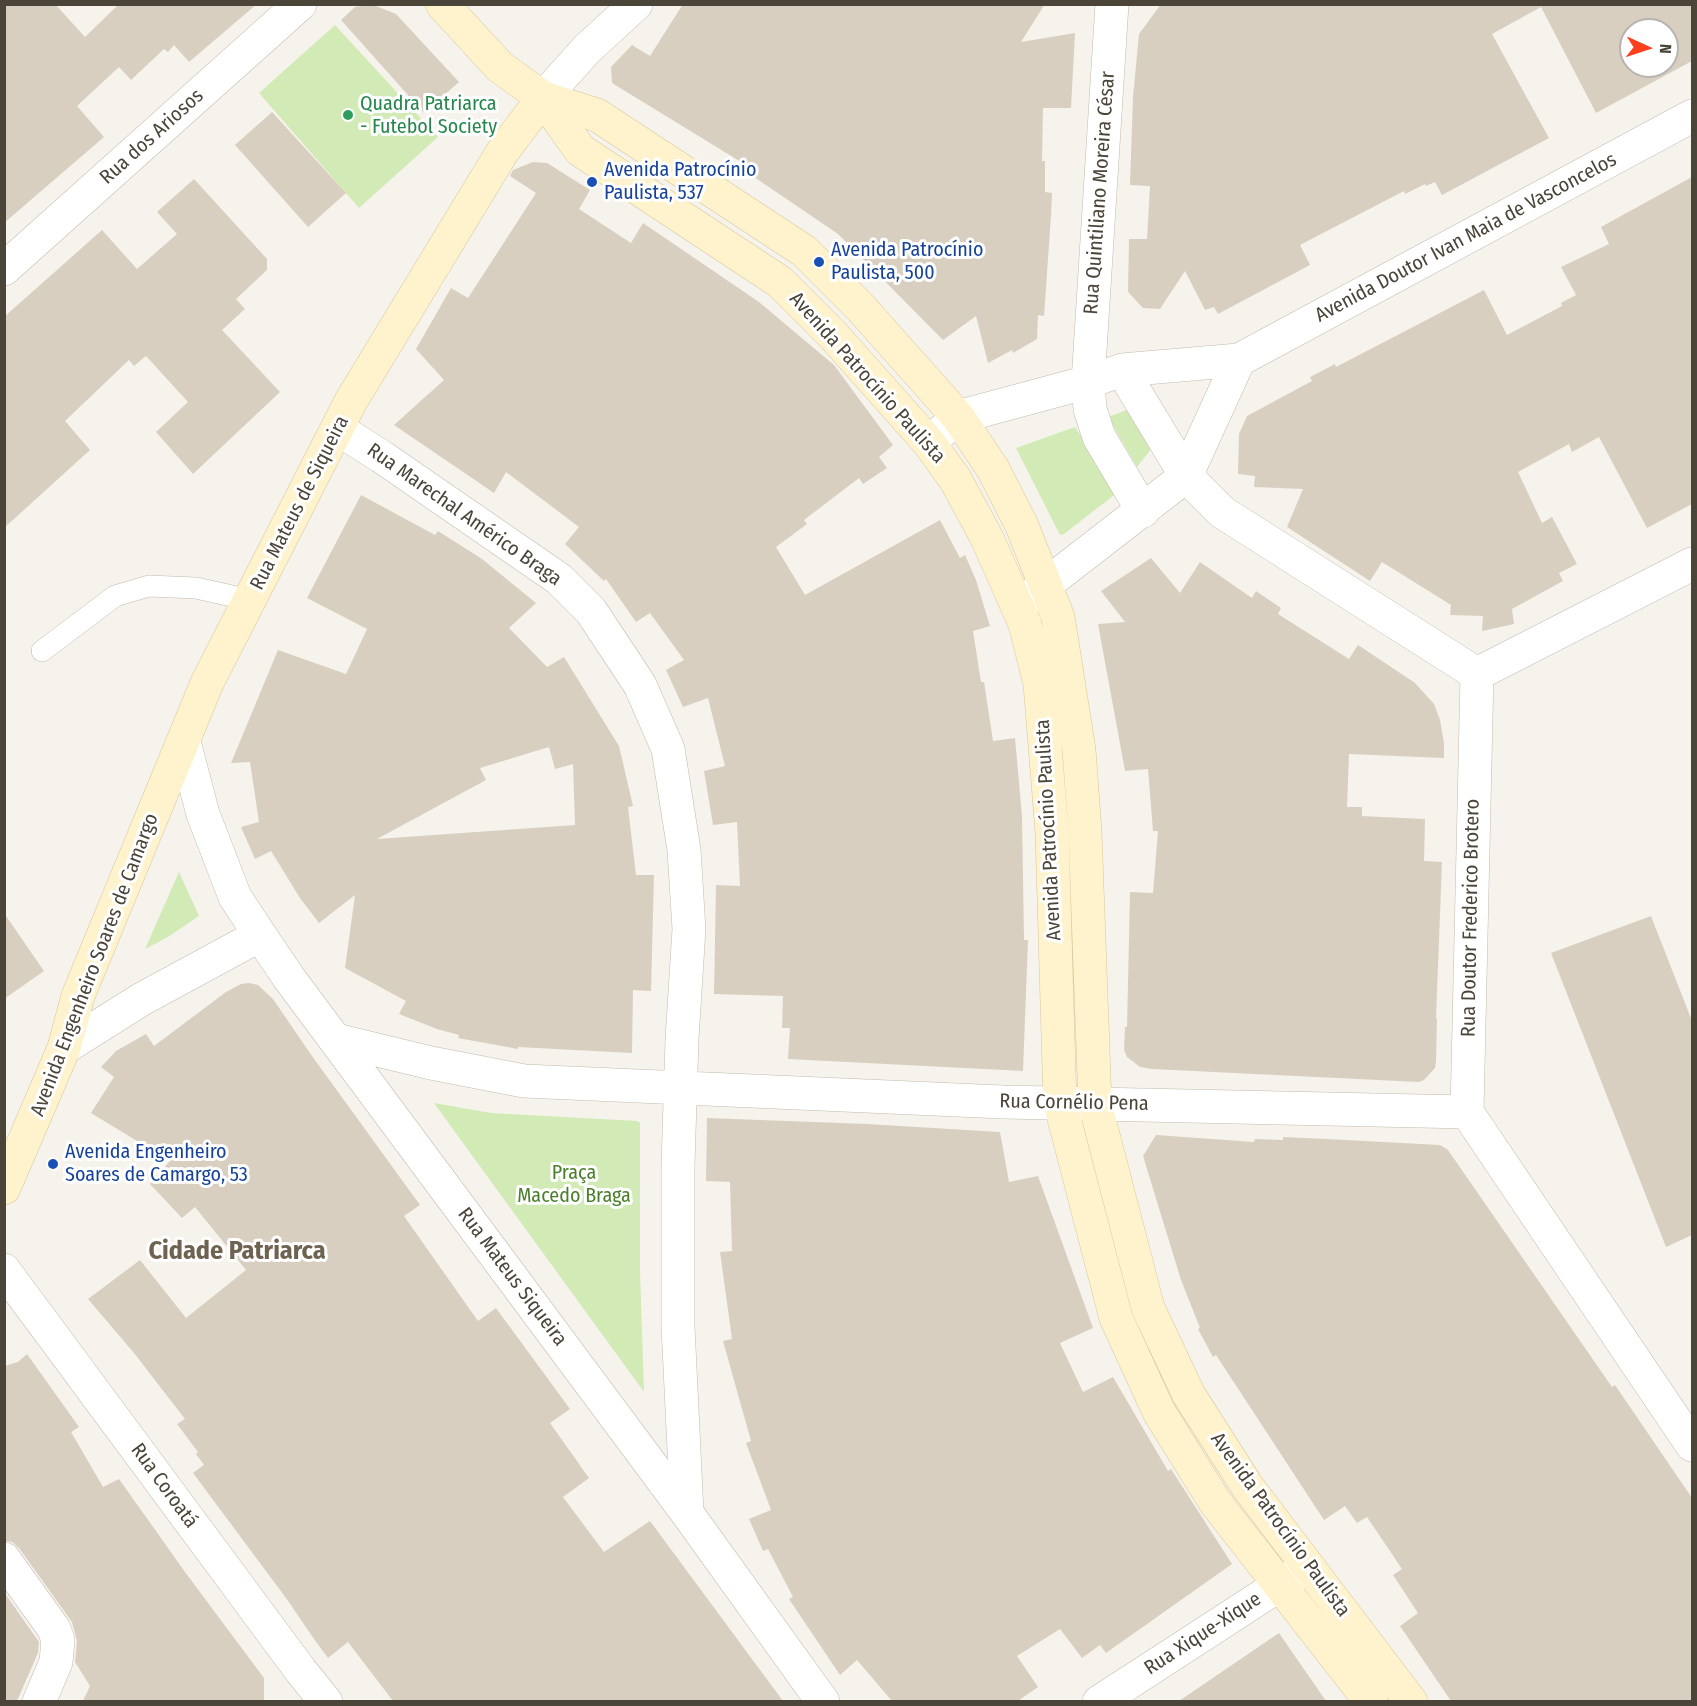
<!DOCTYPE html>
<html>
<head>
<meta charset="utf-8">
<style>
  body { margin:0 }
  #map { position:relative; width:1697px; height:1706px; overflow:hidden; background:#f6f3ec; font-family:"Fira Sans Condensed",sans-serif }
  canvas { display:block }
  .frame { position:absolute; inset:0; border:6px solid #4b4439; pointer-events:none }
  .north { position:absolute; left:1619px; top:18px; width:60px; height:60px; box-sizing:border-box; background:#fff; border:2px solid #b7b4b0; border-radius:50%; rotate:93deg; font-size:16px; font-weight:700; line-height:24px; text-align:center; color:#4b4439 }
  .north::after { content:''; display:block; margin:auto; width:21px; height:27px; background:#fc3f1d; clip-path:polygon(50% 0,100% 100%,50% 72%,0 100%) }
</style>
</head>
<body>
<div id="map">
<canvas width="1697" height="1706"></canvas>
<div class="frame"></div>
<div class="north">N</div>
</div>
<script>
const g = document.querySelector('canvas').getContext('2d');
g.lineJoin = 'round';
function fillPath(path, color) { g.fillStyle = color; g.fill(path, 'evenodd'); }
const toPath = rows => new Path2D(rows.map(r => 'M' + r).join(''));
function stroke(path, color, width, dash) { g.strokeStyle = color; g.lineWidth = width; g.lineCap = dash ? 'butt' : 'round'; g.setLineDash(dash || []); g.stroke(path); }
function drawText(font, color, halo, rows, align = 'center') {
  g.font = font + ' "Fira Sans Condensed",sans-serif'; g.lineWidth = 6; g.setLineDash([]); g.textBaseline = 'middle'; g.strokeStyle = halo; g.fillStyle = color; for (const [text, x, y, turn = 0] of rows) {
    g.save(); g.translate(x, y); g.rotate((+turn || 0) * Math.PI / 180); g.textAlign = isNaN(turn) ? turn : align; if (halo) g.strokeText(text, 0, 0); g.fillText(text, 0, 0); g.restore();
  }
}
const green = toPath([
  [335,25,438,137,359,208,259,93],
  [1127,410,1152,448,1137,467,1108,417],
  [1075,427,1118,492,1064,534,1060,535,1016,448],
  [179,872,199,916,168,937,145,949],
  [434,1103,491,1113,637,1121,640,1123,640,1272,644,1392]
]);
const building = toPath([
  [4,4,55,4,85,37,119,4,257,4,189,62,174,45,168,52,164,49,131,80,119,67,77,106,104,137,4,223],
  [683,4,1045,4,1021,42,1075,33,1071,108,1043,108,1042,161,1045,161,1045,192,1052,193,1051,216,1044,316,1038,315,1037,339,1013,353,1012,350,988,363,976,316,943,340,838,234,738,166,741,162,612,83,611,67,632,45,650,56],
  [1161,4,1692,4,1692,61,1596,113,1541,7,1492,34,1549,138,1442,195,1435,182,1426,186,1425,184,1405,194,1404,191,1300,245,1310,265,1218,314,1214,307,1205,310,1185,271,1160,309,1143,308,1128,292,1129,239,1147,239,1150,186,1130,185,1133,97,1139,34],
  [1631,30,1667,30,1667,66,1631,66],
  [361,6,376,6,396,14,459,82,424,113,341,20,355,7],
  [272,112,346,193,308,227,235,145],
  [533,162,547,163,590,190,579,209,631,243,643,223,759,302,834,365,893,445,879,457,887,468,863,484,859,478,804,520,807,524,776,547,805,595,940,520,960,558,965,555,976,580,990,626,973,631,981,682,984,682,993,741,1015,738,1022,816,1024,940,1028,940,1023,1071,788,1059,790,1028,782,1028,783,996,714,994,716,885,740,886,737,822,713,825,704,771,725,766,708,698,683,707,666,670,684,660,650,613,636,622,606,579,604,581,565,544,579,527,506,472,494,493,394,425,444,380,416,349,451,288,468,298,536,193,510,176,513,170],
  [1692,177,1692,504,1647,528,1599,437,1572,452,1569,444,1518,472,1542,523,1552,517,1577,564,1559,573,1563,581,1512,609,1514,624,1482,631,1483,616,1450,615,1451,605,1382,562,1370,581,1287,527,1303,489,1254,487,1255,476,1238,474,1239,434,1247,416,1312,381,1310,377,1335,364,1336,367,1484,290,1507,335,1562,306,1561,303,1576,295,1561,267,1609,244,1601,227],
  [194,179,267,259,267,270,236,299,245,309,222,330,280,392,193,474,156,432,188,402,146,356,134,366,129,360,65,421,90,450,4,528,4,317,102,230,137,269,177,234,157,212],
  [361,495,435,535,438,531,482,559,536,603,509,628,547,667,564,657,619,746,633,806,628,807,636,875,654,875,651,991,633,990,632,1053,518,1047,518,1049,458,1038,459,1035,437,1029,399,1014,406,1001,345,968,355,895,319,923,300,898,271,851,255,859,241,827,259,822,250,762,231,763,278,650,346,674,367,629,307,598],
  [549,747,555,769,573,764,575,825,377,839,486,780,480,768],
  [1151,558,1180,593,1200,562,1252,598,1256,591,1281,608,1278,614,1349,659,1358,645,1415,683,1434,704,1440,720,1444,743,1444,758,1349,754,1347,807,1362,807,1362,816,1425,819,1424,861,1442,862,1436,1018,1437,1018,1436,1062,1435,1068,1424,1080,1419,1082,1152,1069,1140,1067,1127,1057,1124,1050,1125,1027,1127,1027,1130,892,1153,893,1158,831,1153,831,1148,769,1125,771,1098,624,1125,622,1101,591],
  [4,913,44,971,4,999],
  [1651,916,1692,1021,1692,1235,1666,1247,1551,953],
  [249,983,258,985,273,999,312,1056,420,1205,404,1216,478,1321,496,1308,570,1409,550,1423,589,1478,563,1497,604,1552,650,1521,783,1701,393,1701,348,1642,328,1658,314,1639,286,1598,193,1473,204,1465,196,1454,198,1452,177,1424,185,1419,134,1353,88,1299,140,1260,186,1318,246,1270,195,1207,182,1218,150,1184,170,1161,91,1113,114,1077,101,1067,116,1051,146,1034,154,1046,226,992,241,984],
  [707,1118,867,1124,1000,1132,1009,1182,1038,1176,1093,1328,1060,1343,1083,1392,1113,1377,1168,1471,1171,1469,1232,1564,1106,1653,1100,1645,1082,1658,1060,1629,1017,1656,1038,1687,1018,1701,892,1701,857,1660,840,1675,789,1599,793,1597,768,1549,763,1551,749,1519,771,1510,746,1443,751,1441,723,1341,732,1339,720,1252,732,1251,730,1182,706,1181],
  [1156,1135,1254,1142,1255,1139,1283,1140,1283,1137,1327,1139,1440,1145,1448,1150,1612,1387,1615,1385,1692,1498,1692,1701,1451,1701,1400,1626,1418,1613,1393,1575,1402,1569,1367,1517,1357,1523,1345,1506,1324,1520,1216,1355,1213,1357,1198,1329,1200,1328,1181,1280,1143,1156],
  [27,1354,79,1427,71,1432,103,1487,119,1479,185,1572,264,1678,264,1701,83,1701,90,1686,75,1662,77,1641,72,1622,19,1548,12,1542,4,1541,4,1366,18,1362],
  [4,1592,39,1642,38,1653,17,1701,4,1701],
  [1279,1633,1326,1701,1179,1701]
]);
const lane = toPath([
  [42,651,115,596,149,586,196,588,250,600]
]);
const street = toPath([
  [1112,4,1088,382,1090,409,1099,437,1143,511],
  [543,98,587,49,636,4],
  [4,269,300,4],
  [1122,370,1186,476,1222,512,1477,674,1467,1112,1692,1445],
  [338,429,382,457,559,579,591,611,640,685,668,749,684,850,689,929,682,1039,678,1165,678,1326,687,1513],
  [929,443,958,417,1088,382,1122,370,1239,360,1692,116],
  [1018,606,1186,476,1239,360],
  [1477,674,1692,564],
  [184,742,203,814,235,897,260,935,289,978,687,1513,823,1702],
  [336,1040,431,1063,524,1081,1003,1102,1467,1112],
  [64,1048,142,999,260,935],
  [4,1270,301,1671,326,1702],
  [4,1559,54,1629,58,1640,56,1662,39,1702],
  [1099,1702,1304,1569]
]);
const secondary = toPath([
  [442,4,500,67,543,98,597,115,804,251,861,308,958,417,993,469,1022,526,1058,617,1079,750,1085,831,1095,1104,1148,1308,1189,1395,1247,1486,1411,1702],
  [543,98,580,150,780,282,833,335,929,443,955,479,987,538,1025,624,1040,684,1052,833,1060,1103,1116,1318,1159,1412,1215,1502,1371,1702],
  [4,1188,64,1048,78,996,207,683,351,401,503,151,543,98]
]);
const markers = [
  [348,115,6,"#2e9e5b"],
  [592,182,6,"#1a4fb4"],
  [819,262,6,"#1a4fb4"],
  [53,1164,6,"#1a4fb4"]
];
const leisureNames = [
  ["Quadra Patriarca",360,104],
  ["- Futebol Society",360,127]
];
const streetNames = [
  ["Rua dos Ariosos",152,137,-42],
  ["Rua Quintiliano Moreira César",1100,193,-86],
  ["Avenida Doutor Ivan Maia de Vasconcelos",1466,238,-28],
  ["Avenida Patrocínio Paulista",867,378,48],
  ["Rua Mateus de Siqueira",300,503,-63],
  ["Rua Marechal Américo Braga",464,515,35],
  ["Avenida Patrocínio Paulista",1049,830,-93],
  ["Rua Doutor Frederico Brotero",1471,918,-89],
  ["Avenida Engenheiro Soares de Camargo",95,965,-69],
  ["Rua Cornélio Pena",1074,1103,1],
  ["Rua Mateus Siqueira",512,1277,53],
  ["Rua Coroatá",164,1486,54],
  ["Avenida Patrocínio Paulista",1280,1525,54],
  ["Rua Xique-Xique",1203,1634,-33]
];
const transitNames = [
  ["Avenida Patrocínio",604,170],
  ["Paulista, 537",604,193],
  ["Avenida Patrocínio",831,250],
  ["Paulista, 500",831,273],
  ["Avenida Engenheiro",65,1152],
  ["Soares de Camargo, 53",65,1175]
];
const parkNames = [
  ["Praça",574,1173],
  ["Macedo Braga",574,1196]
];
const districtNames = [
  ["Cidade Patriarca",237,1252]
];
fillPath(green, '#d2eab5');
fillPath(building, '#d8cfc1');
stroke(lane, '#c2bbae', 22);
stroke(street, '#c2bbae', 34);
stroke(secondary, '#d6c79b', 34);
stroke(lane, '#fff', 21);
stroke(street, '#fff', 33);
stroke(secondary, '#fff3cd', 33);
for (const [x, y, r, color] of markers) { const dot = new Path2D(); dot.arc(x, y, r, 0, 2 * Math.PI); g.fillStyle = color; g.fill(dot); stroke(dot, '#fff', 2); }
drawText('20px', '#27864d', '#fff', leisureNames, 'left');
drawText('20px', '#4b4439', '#fff', streetNames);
drawText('20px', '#164399', '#fff', transitNames, 'left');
drawText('20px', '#4a7f2a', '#fff', parkNames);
drawText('bold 26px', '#6e6250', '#fff', districtNames);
</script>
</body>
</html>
